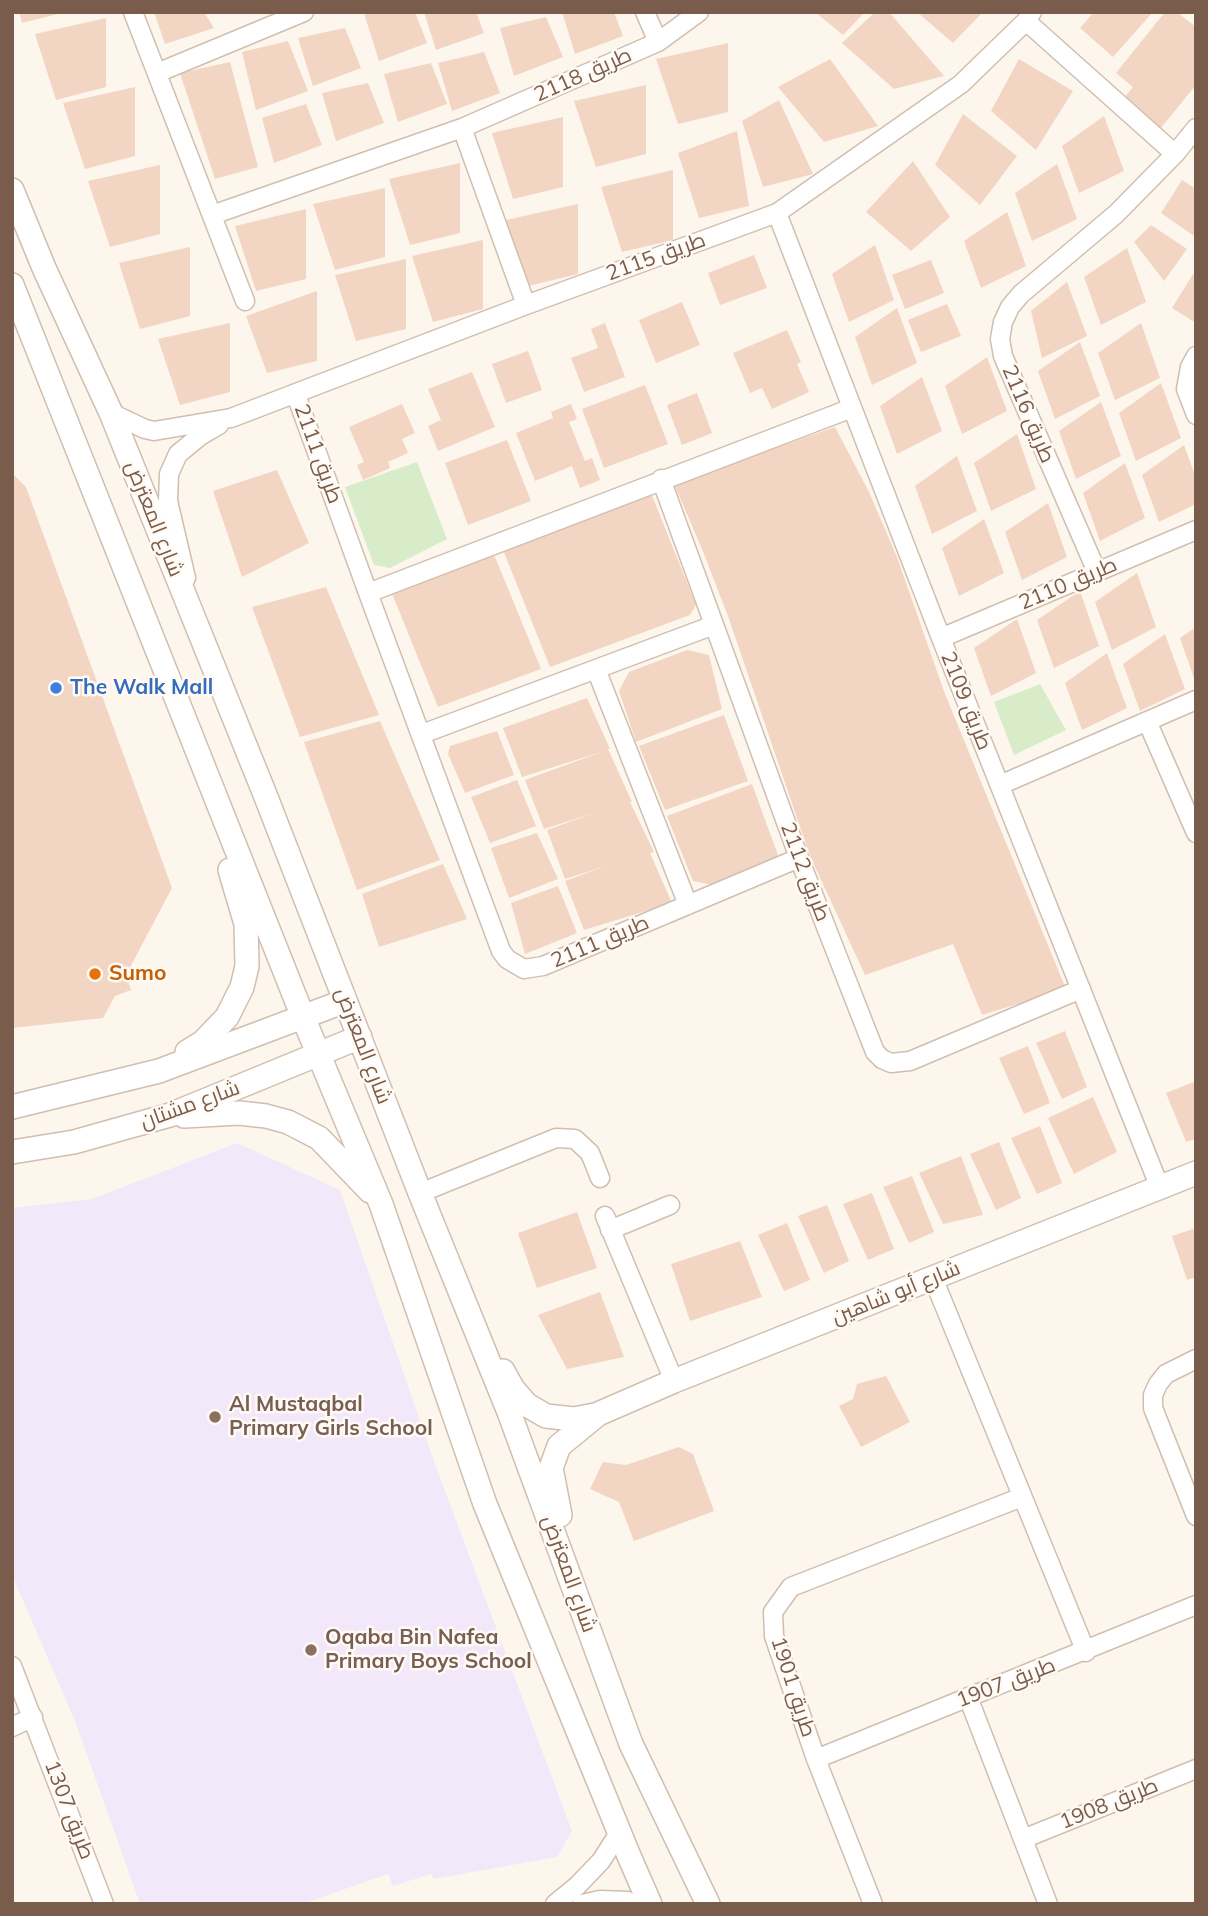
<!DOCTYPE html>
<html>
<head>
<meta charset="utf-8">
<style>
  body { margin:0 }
  #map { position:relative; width:1208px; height:1916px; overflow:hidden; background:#fdf6ec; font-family:Mulish,sans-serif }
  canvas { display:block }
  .frame { position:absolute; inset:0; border:14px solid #7a5c4d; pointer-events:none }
</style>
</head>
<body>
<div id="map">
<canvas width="1208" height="1916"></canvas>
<div class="frame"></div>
</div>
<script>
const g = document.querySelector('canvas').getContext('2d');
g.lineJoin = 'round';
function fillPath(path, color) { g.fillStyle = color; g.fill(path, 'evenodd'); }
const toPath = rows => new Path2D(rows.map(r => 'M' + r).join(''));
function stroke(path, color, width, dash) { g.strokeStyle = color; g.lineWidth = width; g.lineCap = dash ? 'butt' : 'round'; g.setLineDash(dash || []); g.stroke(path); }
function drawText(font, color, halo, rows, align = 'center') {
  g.font = font + ' Mulish,Cairo,sans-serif'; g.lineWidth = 5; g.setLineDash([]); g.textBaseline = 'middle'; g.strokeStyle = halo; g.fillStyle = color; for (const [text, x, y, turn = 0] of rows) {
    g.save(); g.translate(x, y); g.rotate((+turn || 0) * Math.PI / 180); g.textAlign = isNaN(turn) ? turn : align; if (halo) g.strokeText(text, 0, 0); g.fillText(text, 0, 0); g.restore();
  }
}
const education = toPath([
  [237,1143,340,1190,435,1464,572,1831,557,1857,434,1879,431,1874,393,1886,388,1874,302,1904,140,1904,75,1721,12,1575,12,1208,92,1199]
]);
const green = toPath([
  [417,462,447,539,390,568,374,565,345,487],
  [1040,684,1066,730,1014,755,994,702]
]);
const building = toPath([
  [19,12,62,12,62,13,22,23],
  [154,12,204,12,214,28,165,44],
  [369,12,415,12,427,43,379,61,364,13],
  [424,12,476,12,484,33,436,50],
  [562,12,614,12,623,36,575,54],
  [815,12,865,12,843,35],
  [875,12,889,12,944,76,894,89,842,43],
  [917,12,983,12,953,43],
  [1094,12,1153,12,1113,57,1080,28],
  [1165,12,1177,12,1196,27,1196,85,1160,129,1123,99,1133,87,1116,73],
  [546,17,563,57,514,76,500,28],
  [106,18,106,87,56,100,35,34],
  [345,28,361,68,313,86,298,38],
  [288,41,308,91,256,110,242,52],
  [728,43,728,112,678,124,656,59],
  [484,52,500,93,452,111,438,63],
  [830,59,878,126,824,142,778,87],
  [1019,59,1073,91,1036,150,991,111],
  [230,62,258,167,215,179,180,73],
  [431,63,447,104,398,122,384,74],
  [368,83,384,123,336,141,322,93],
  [646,85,646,154,596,167,574,101],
  [135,87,135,156,85,169,63,103],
  [779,100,813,174,763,187,742,121],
  [306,104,322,145,274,163,262,118],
  [963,114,1017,156,980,205,935,165],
  [1104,116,1124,171,1079,193,1062,146],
  [563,117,563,187,513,199,492,133],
  [737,131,749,206,699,218,678,153],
  [913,161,950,217,911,251,866,212],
  [460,163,460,233,410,245,389,179],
  [1057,164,1077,219,1032,241,1015,193],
  [160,165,160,234,110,247,88,181],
  [673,170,673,240,622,252,601,187],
  [1182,180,1196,189,1194,236,1161,213],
  [385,188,385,257,335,270,313,204],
  [578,204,578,274,528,286,506,220],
  [306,209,306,279,256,291,235,226],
  [1007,212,1026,266,981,288,964,241],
  [1151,225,1187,249,1164,281,1134,242],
  [483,240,483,309,433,322,412,256],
  [875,245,894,300,849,322,832,274],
  [190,247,190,316,140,329,119,263],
  [1127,248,1146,302,1101,325,1084,277],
  [754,255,767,288,720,305,708,273],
  [406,259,406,329,356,341,335,275],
  [931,260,944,293,905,309,892,275],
  [1193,274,1196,276,1196,323,1172,308],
  [1067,282,1087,336,1042,358,1031,311],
  [317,291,317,361,267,373,246,316],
  [682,302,700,345,656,363,639,320],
  [947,304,961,336,921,352,908,320],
  [897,308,917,363,872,385,855,337],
  [230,323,230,392,180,405,158,339],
  [605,323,625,377,584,392,571,358,598,348,591,329],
  [1141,323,1160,378,1115,400,1098,353],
  [787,330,801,362,797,364,809,392,772,409,762,388,750,393,733,353],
  [1080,342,1100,396,1055,419,1038,371],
  [528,351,542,390,506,403,492,364],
  [987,357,1007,411,962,434,945,386],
  [472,372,495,427,438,451,428,426,441,420,428,389],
  [922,377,942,431,897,454,880,406],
  [1161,383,1181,438,1136,461,1119,413],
  [645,385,668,444,604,468,582,409],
  [697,393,712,433,682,445,667,405],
  [1101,402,1121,456,1076,479,1059,431],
  [402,404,415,433,402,439,408,453,388,462,390,468,363,480,357,465,364,462,349,427],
  [571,404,577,419,569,422,585,461,592,458,600,480,580,488,572,466,535,481,516,433,553,418,551,412],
  [835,427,869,492,897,557,945,694,1066,989,982,1015,953,944,865,975,810,856,728,616,702,549,674,484],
  [1017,434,1036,489,991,511,974,463],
  [507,440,531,501,468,525,445,463],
  [1184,445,1196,478,1196,504,1159,522,1142,475],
  [957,456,977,511,932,534,915,486],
  [1125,463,1145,518,1100,541,1083,493],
  [277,470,309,543,242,577,213,491],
  [12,473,26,487,172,888,126,975,131,990,115,996,103,1018,12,1028],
  [651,493,696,605,690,615,550,667,503,550],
  [1048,503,1067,557,1022,580,1005,532],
  [984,519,1004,573,959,596,942,548],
  [493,552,541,669,438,707,391,591],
  [1137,573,1156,627,1112,650,1095,602],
  [326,587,379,715,300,737,252,607],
  [1080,591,1099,646,1054,668,1037,620],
  [1017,619,1036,673,991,696,974,648],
  [1196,627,1196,681,1195,681,1180,638],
  [1165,634,1185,689,1140,711,1123,664],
  [687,650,709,655,722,709,636,742,619,691,629,672],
  [1107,653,1127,708,1082,730,1065,683],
  [587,698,610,749,608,749,632,802,630,802,654,852,650,853,672,903,584,930,565,881,606,866,565,879,547,830,594,813,544,829,525,780,604,751,522,777,503,728],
  [724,715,748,781,665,810,639,746],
  [380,721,440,860,357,890,304,742],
  [497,731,514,775,465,793,448,754,450,746],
  [517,780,536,826,490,843,471,797],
  [752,784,779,858,713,885,693,881,667,816],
  [537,833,558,879,509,898,491,848],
  [443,864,467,919,379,947,362,894],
  [558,886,577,933,525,954,511,903],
  [1065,1031,1087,1087,1062,1099,1036,1043],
  [1028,1046,1050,1103,1024,1114,999,1058],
  [1196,1081,1196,1139,1186,1142,1166,1093],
  [1093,1097,1117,1152,1074,1174,1048,1118],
  [1040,1126,1062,1183,1037,1194,1011,1138],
  [999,1142,1021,1198,996,1210,970,1154],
  [961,1156,983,1215,943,1224,919,1173],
  [912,1176,934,1232,909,1243,883,1187],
  [872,1193,894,1249,868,1260,843,1204],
  [827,1205,849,1261,824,1273,798,1216],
  [577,1212,597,1268,537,1288,518,1233],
  [787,1223,810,1280,784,1291,758,1235],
  [1196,1228,1196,1277,1187,1280,1172,1236],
  [740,1241,762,1297,690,1321,671,1264],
  [600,1292,624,1357,567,1369,538,1315],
  [886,1376,910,1422,861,1447,839,1406,853,1399,857,1384],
  [679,1447,693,1454,714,1511,634,1541,619,1502,590,1489,603,1462,626,1465]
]);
const minor = toPath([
  [133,12,245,301],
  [645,12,658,42],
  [1026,21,1175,154],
  [157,73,304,12],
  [462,128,526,305],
  [777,213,941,638,1160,1188],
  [212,215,462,128,658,42,699,12],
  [1196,356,1190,367,1186,389,1196,415],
  [296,395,368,593,501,951,507,959,524,969,543,966,799,858],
  [111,413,145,429,154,431,231,418,526,305,777,213,961,84,1026,21,1032,12],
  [661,479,799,858,875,1052,882,1059,891,1063,910,1061,1081,989],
  [1097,572,1003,356,1000,339,1003,322,1010,307,1021,294,1116,214,1175,154,1196,128],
  [186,578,168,501,169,474,178,454,200,436,219,425],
  [368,593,852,408],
  [941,638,1196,530],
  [596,669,688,905],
  [1147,721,1196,833],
  [422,734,714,625],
  [1000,785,1196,700],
  [420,1193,556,1138,575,1139,590,1153,600,1178],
  [605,1216,674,1381],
  [610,1230,670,1205],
  [933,1278,1086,1652],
  [1196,1359,1166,1374,1158,1384,1153,1395,1153,1408,1196,1516],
  [12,1666,104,1904],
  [968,1697,1048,1904],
  [12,1727,33,1717],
  [816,1759,1196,1605],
  [1023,1839,1196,1769],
  [555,1904,577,1886,601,1861,619,1833],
  [582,1904,600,1900,628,1901,631,1904],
  [873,1904,816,1759,774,1636,773,1612,791,1587,1022,1497]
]);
const tertiary = toPath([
  [12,190,44,268,111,413,266,797,420,1193,509,1412,631,1744,708,1904],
  [12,285,303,1017,381,1204,485,1504,629,1856,650,1904],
  [187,1052,203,1042,227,1017,242,987,247,966,246,924,230,870],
  [12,1107,159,1071,345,1001],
  [184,1116,239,1113,266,1116,288,1122,319,1138,370,1191],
  [12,1152,74,1142,170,1115,360,1037],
  [503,1371,513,1389,527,1405,546,1416,574,1419,595,1415],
  [560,1515,551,1468,559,1446,598,1414,674,1381,1196,1173]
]);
const markers = [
  [56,688,7,"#3f7fe0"],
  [95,974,7,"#e8710a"],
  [215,1417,7,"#8d6e63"],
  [311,1650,7,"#8d6e63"]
];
const streetNames = [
  ["طريق 2118",583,75,-24],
  ["طريق 2115",656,257,-20],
  ["طريق 2116",1028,414,67],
  ["طريق 2111",318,454,70],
  ["شارع المعترض",154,519,68],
  ["طريق 2110",1068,584,-23],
  ["طريق 2109",966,701,68],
  ["طريق 2112",805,872,69],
  ["طريق 2111",600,942,-23],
  ["شارع المعترض",363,1046,69],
  ["شارع مشتان",190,1105,-20],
  ["شارع أبو شاهين",896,1293,-22],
  ["شارع المعترض",569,1574,70],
  ["طريق 1907",1006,1683,-21],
  ["طريق 1901",793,1687,72],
  ["طريق 1908",1109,1804,-22],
  ["طريق 1307",69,1810,69]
];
const shopNames = [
  ["The Walk Mall",70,688]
];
const foodNames = [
  ["Sumo",109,974]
];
const educationNames = [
  ["Al Mustaqbal",229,1405],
  ["Primary Girls School",229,1429],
  ["Oqaba Bin Nafea",325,1638],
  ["Primary Boys School",325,1662]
];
fillPath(education, '#f3e8fa');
fillPath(green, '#d8ecc9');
fillPath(building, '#f3d5c3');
stroke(minor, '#d1beb0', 21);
stroke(tertiary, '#d1beb0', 26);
stroke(minor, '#fff', 18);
stroke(tertiary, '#fff', 23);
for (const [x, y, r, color] of markers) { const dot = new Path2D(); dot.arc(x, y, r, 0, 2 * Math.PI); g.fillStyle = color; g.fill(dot); stroke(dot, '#fffaf3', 2.5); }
drawText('21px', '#7a5c4d', '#fffaf3', streetNames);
drawText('bold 21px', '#366cbe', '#fffaf3', shopNames, 'left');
drawText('bold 21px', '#c56008', '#fffaf3', foodNames, 'left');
drawText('bold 21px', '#785e54', '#fffaf3', educationNames, 'left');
</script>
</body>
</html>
